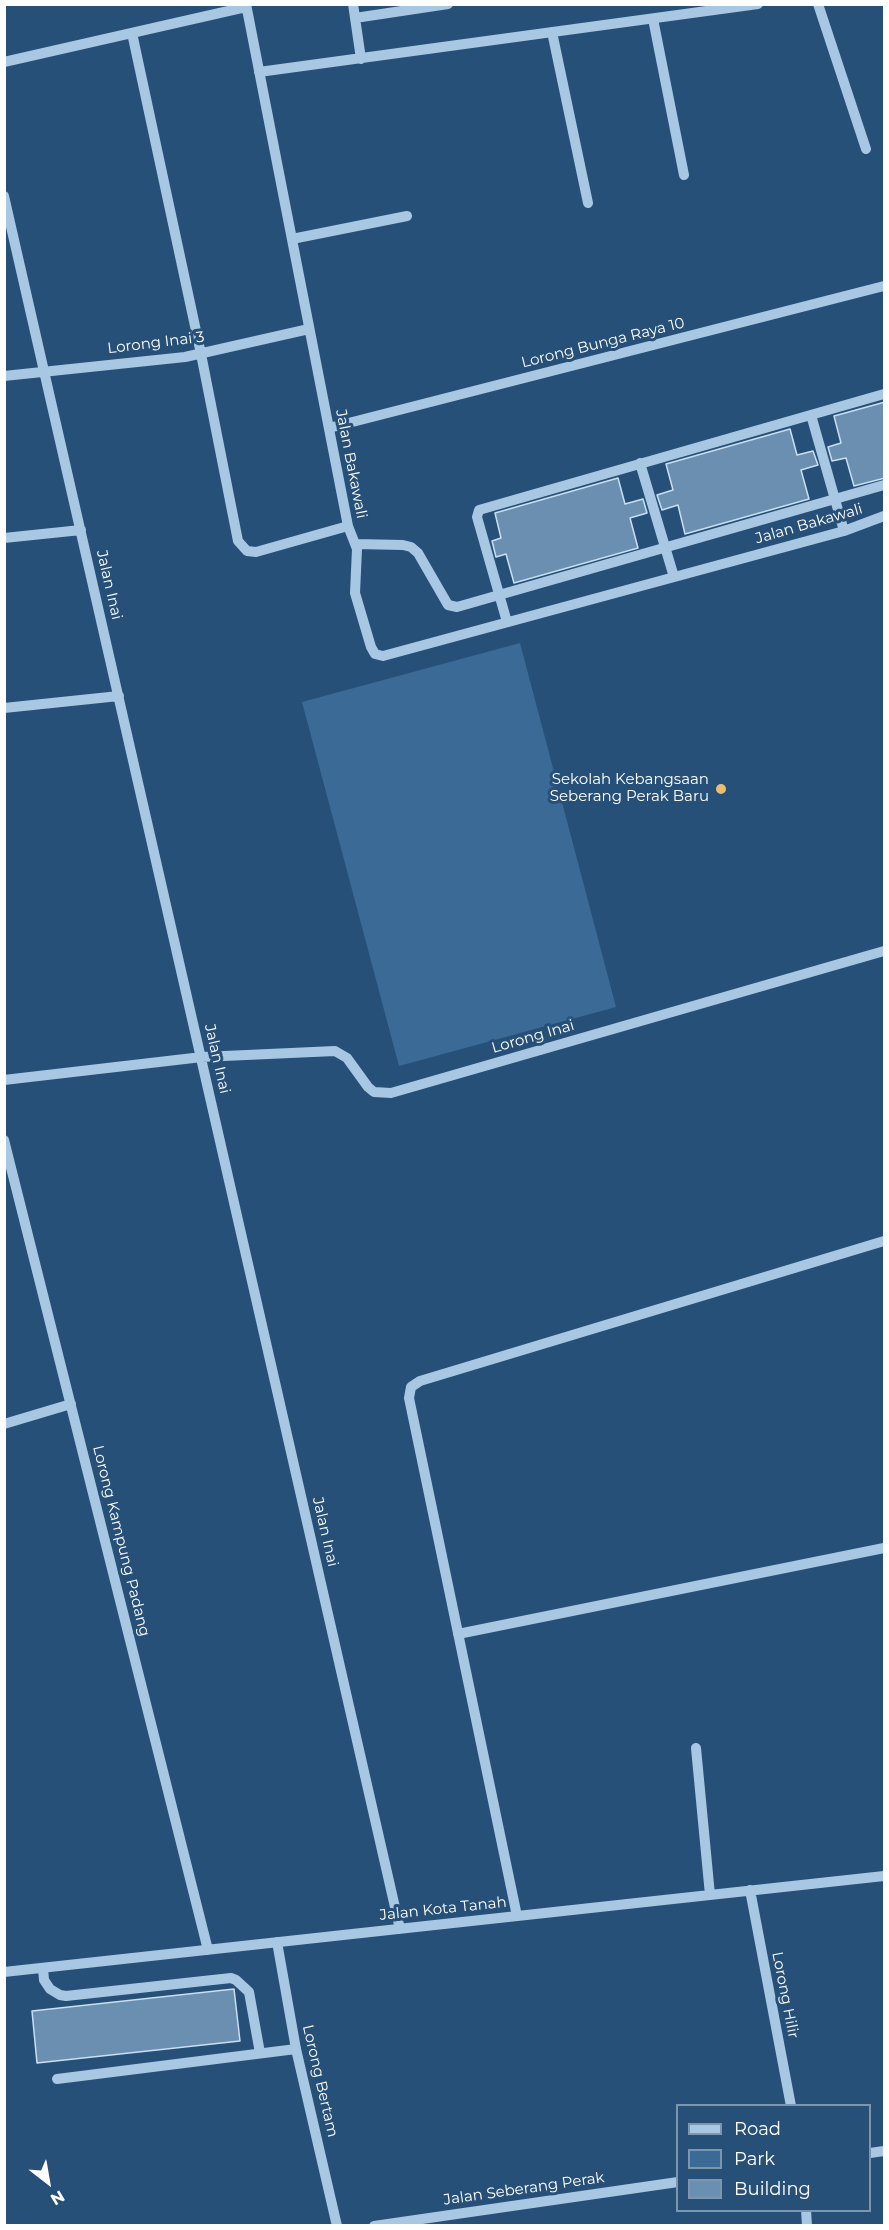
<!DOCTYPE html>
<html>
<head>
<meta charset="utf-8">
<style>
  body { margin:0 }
  #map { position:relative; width:889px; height:2230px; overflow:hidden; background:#265078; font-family:Montserrat,sans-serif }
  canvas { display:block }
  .frame { position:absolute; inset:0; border:6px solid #fff; pointer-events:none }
  .legend { position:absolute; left:676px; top:2104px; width:195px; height:108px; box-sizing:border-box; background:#265078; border:2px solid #7d96ae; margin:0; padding:8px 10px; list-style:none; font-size:18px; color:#fff }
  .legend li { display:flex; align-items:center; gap:12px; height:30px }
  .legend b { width:30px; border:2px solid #7d96ae }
  .north { position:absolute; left:18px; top:2152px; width:60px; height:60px; -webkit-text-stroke:4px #265078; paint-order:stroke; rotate:149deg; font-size:16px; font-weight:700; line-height:24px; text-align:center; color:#fff }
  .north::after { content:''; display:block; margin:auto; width:21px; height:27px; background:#fff; clip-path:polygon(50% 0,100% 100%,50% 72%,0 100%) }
</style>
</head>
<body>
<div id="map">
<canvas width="889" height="2230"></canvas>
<div class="frame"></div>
<ul class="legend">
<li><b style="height:8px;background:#a8c7e3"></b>Road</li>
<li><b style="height:16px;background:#3a6a95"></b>Park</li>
<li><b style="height:16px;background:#6a8fb0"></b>Building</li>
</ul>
<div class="north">N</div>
</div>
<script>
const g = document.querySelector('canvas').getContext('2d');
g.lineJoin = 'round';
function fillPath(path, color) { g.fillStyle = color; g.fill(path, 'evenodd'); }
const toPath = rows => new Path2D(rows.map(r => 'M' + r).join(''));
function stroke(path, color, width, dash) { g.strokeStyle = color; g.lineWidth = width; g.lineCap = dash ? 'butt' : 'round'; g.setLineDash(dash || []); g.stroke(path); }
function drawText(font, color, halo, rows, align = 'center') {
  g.font = font + ' Montserrat,sans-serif'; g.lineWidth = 6; g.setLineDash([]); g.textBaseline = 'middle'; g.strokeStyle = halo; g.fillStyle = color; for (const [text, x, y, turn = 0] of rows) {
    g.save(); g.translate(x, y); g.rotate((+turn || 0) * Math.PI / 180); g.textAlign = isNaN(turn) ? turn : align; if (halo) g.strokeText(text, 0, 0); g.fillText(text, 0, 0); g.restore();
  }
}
const green = toPath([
  [520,643,616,1007,399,1066,302,702]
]);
const building = toPath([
  [885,402,885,478,854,486,846,458,832,461,828,447,841,443,834,416,885,402],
  [790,429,797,455,813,451,818,465,801,470,809,499,685,534,678,505,662,510,657,495,673,490,666,464,790,429],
  [618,478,625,504,643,499,647,513,630,518,638,548,514,583,506,554,496,557,492,541,501,538,495,513,618,478],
  [234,1989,240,2041,37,2063,32,2011,234,1989]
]);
const minor = toPath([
  [246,4,348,526,357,549,355,593,371,647,375,654,383,656,844,531,884,516],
  [353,4,361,59],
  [818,4,866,149],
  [355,18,448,4],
  [653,19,684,175],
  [552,32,588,203],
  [132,33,201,354,238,541,247,551,256,552,348,526],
  [4,62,246,7],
  [259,72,758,4],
  [4,196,400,1929],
  [292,239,407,216],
  [4,376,185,357,309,329],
  [811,415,844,531],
  [329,428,884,286],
  [640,463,674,577],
  [4,538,81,530],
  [356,544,403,545,411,547,418,553,448,605,457,607,884,485],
  [507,622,477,517,479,510,884,394],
  [4,708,119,696],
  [4,1080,202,1057,335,1051,347,1058,368,1087,374,1092,391,1093,884,951],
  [4,1140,208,1950],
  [4,1424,71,1404],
  [458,1634,884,1548],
  [696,1748,710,1895],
  [750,1890,791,2106],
  [517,1916,409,1398,411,1387,420,1381,884,1241],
  [277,1942,296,2049,337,2226],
  [43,1968,44,1980,50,1989,60,1995,66,1996,231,1978,236,1980,249,1992,260,2053],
  [4,1972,884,1876],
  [57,2079,296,2049],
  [870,2153,884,2151],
  [806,2210,807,2226],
  [374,2226,678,2182]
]);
const markers = [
  [721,789,6,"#ebbe6d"]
];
const streetNames = [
  ["Lorong Inai 3",156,343,-7],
  ["Lorong Bunga Raya 10",603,343,-14],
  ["Jalan Bakawali",351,464,79],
  ["Jalan Bakawali",809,524,-16],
  ["Jalan Inai",109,585,77],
  ["Lorong Inai",533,1037,-16],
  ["Jalan Inai",217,1059,77],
  ["Jalan Inai",325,1532,77],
  ["Lorong Kampung Padang",121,1541,76],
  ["Jalan Kota Tanah",443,1909,-6],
  ["Lorong Hilir",785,1995,79],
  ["Lorong Bertam",320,2081,77],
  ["Jalan Seberang Perak",524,2189,-8]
];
const poiNames = [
  ["Sekolah Kebangsaan",709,780],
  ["Seberang Perak Baru",709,797]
];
fillPath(green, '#3a6a95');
fillPath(building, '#6a8fb0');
stroke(building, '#cadff3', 1.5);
stroke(minor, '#a8c7e3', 10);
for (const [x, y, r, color] of markers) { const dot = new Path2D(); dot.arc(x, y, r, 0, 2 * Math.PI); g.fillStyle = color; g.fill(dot); stroke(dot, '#265078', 2); }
drawText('15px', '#fff', '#265078', streetNames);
drawText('15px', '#fff', '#265078', poiNames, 'right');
</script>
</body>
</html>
